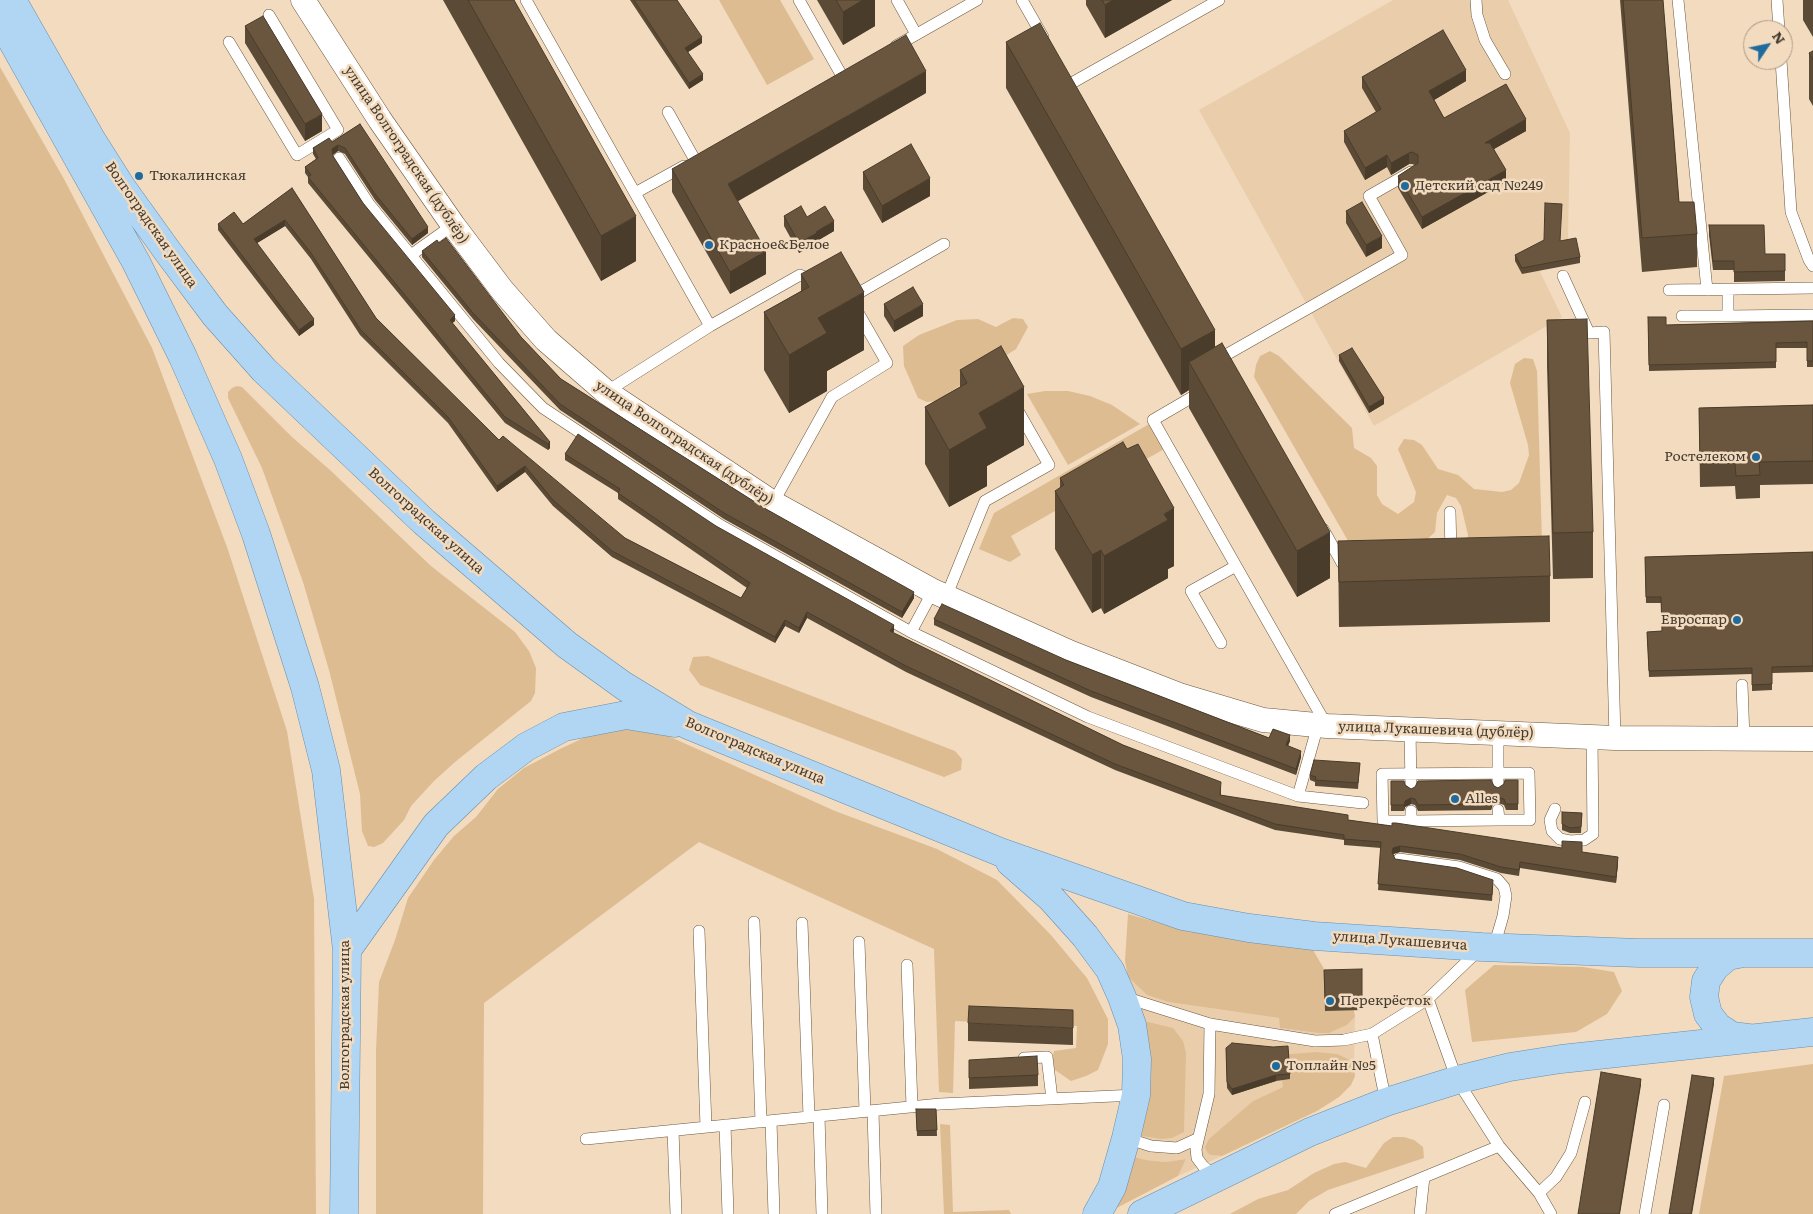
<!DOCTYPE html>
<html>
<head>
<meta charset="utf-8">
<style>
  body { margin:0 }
  #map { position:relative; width:1813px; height:1214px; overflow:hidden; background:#f2dbbf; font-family:Literata,serif }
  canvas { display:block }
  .north { position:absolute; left:1743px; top:20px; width:50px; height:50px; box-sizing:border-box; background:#f2dbbf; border:1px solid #ac9b86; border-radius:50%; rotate:56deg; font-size:14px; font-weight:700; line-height:20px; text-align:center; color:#443b30 }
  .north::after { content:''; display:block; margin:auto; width:18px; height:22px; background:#206b9e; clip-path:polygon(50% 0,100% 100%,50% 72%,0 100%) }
</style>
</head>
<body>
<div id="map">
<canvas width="1813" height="1214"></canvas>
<div class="north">N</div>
</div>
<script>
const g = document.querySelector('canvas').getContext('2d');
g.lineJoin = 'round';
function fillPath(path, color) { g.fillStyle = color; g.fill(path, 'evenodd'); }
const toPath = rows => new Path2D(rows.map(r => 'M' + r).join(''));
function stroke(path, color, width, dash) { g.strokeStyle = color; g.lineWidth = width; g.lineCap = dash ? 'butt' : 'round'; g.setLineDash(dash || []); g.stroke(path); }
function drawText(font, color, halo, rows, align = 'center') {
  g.font = font + ' Literata,serif'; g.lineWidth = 5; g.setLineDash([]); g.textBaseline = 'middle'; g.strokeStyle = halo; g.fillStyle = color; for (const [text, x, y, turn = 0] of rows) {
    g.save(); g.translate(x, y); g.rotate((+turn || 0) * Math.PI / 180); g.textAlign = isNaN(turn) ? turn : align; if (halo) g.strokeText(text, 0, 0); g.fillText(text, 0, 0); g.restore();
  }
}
const built = toPath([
  [1393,0,1508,0,1570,133,1568,240,1529,249,1562,317,1374,426,1199,110],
  [1128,977,1147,995,1168,1002,1279,1018,1281,1028,1318,1033,1329,1033,1347,1025,1355,1017,1354,1066,1348,1059,1283,1087,1253,1101,1210,1155,1222,1156,1178,1176,1186,1159,1165,1162,1146,1160,1127,1155]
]);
const green = toPath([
  [719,0,780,0,814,59,767,85],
  [0,67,64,179,152,348,227,547,287,731,314,899,316,1214,0,1214],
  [1013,318,1023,319,1028,327,1016,349,936,401,927,402,918,398,904,366,903,346,919,335,957,320,978,319,996,327],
  [1270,351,1279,356,1352,428,1354,448,1371,458,1377,466,1377,495,1382,504,1398,514,1414,502,1416,492,1398,449,1404,439,1414,440,1422,445,1438,469,1458,475,1474,489,1502,492,1511,490,1519,483,1529,455,1528,445,1510,383,1515,364,1524,358,1533,359,1537,371,1542,543,1467,545,1468,535,1461,506,1456,498,1447,495,1437,513,1435,532,1421,545,1351,546,1254,377,1256,365,1260,356],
  [237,386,242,387,292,437,330,470,431,566,515,632,529,651,536,668,535,693,531,701,455,762,434,781,411,806,404,820,383,843,374,847,368,846,362,831,360,794,329,670,303,582,262,468,228,398,228,392,232,388],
  [1045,391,1068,391,1090,396,1112,405,1140,424,1068,465,1027,394],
  [1151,423,1166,448,1011,536,1021,555,1010,562,979,549,994,513],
  [708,656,955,751,962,759,961,770,944,777,700,685,689,670,693,657],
  [628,729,666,735,835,811,937,849,997,880,1050,934,1087,978,1108,1019,1108,1044,1098,1070,1086,1076,1071,1081,1055,1070,1052,1060,1054,1051,1076,1048,1077,1026,955,1021,953,1093,939,1092,934,949,699,842,484,1003,483,1214,376,1214,376,1051,379,982,395,940,408,898,434,860,454,836,476,817,498,789,524,768,560,749,594,733],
  [1128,914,1163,924,1313,950,1327,974,1348,976,1355,1017,1347,1025,1329,1033,1318,1033,1280,1028,1279,1018,1168,1002,1147,995,1128,977,1125,961],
  [1494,965,1583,967,1614,972,1622,991,1607,1014,1576,1032,1472,1042,1465,990],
  [1139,1022,1148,1022,1173,1028,1183,1041,1186,1053,1184,1132,1172,1138,1161,1139,1142,1136,1136,1129],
  [1316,1052,1337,1054,1348,1059,1354,1066,1355,1076,1351,1085,1339,1097,1317,1111,1222,1156,1210,1155,1207,1152,1205,1147,1209,1139,1253,1101,1283,1087,1279,1055],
  [1813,1064,1813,1214,1699,1214,1724,1076],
  [940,1124,950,1125,953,1212,1009,1210,1011,1214,944,1214],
  [1393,1137,1404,1137,1414,1140,1423,1147,1424,1158,1328,1190,1309,1201,1296,1214,1230,1214,1258,1199,1288,1190,1314,1173,1334,1164,1345,1162,1366,1168,1384,1143],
  [1127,1155,1146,1160,1165,1162,1186,1159,1178,1176,1105,1214]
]);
const lane = toPath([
  [526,0,710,326,606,392],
  [799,0,842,76],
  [897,0,916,34],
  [1022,0,1043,37],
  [1476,0,1477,15,1485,40,1505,74],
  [1678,0,1707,290],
  [1777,0,1779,30],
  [229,42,297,155,338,130,269,15],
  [896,46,977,0],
  [1781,60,1791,212,1809,260,1813,266],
  [1070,84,1219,0],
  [668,112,695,160],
  [339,158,369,204,499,363,543,408,720,525,911,632,1088,717,1298,796,1363,803],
  [635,193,684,166],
  [411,255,453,225],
  [1563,276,1589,333,1604,332,1615,738],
  [1728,289,1728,316,1813,315],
  [1669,290,1813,288],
  [850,298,944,244],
  [1682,316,1728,316],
  [710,326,800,275,815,281],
  [1224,356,1402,255,1369,196,1411,172],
  [1201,392,1153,420,1327,726],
  [773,503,832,397,887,363,856,309],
  [1450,512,1451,553],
  [1323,529,1342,563,1347,563],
  [946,597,985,501,1049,465,1017,409],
  [911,632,933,591],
  [1221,643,1191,591,1236,566],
  [1742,685,1744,739],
  [1410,729,1411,787],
  [1498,733,1498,786],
  [1298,796,1318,725],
  [1555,809,1550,820,1552,831,1560,839,1570,841,1584,840,1593,834,1592,737],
  [1411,811,1411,821,1499,820,1498,810],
  [1411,821,1383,821,1382,774,1529,773,1530,820,1499,820],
  [1399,859,1459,867,1497,879,1504,887,1506,896,1503,916,1494,947],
  [754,922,761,1122],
  [802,923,809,1117],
  [699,931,706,1127],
  [859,942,865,1111],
  [907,965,912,1107],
  [1124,997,1210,1024,1315,1041,1344,1040,1372,1034,1428,999,1479,950],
  [1428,999,1457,1080,1499,1146,1539,1193,1551,1214],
  [1210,1024,1209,1094,1196,1149,1197,1158,1203,1166,1211,1173,1218,1174],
  [1372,1034,1386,1102],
  [1024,1058,1047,1057,1052,1099],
  [873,1111,876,1214],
  [819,1116,822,1214],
  [771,1121,774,1214],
  [725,1125,728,1214],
  [673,1130,676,1214],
  [1126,1138,1151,1146,1177,1148,1197,1139],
  [586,1139,940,1104,1136,1095],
  [1539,1193,1556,1177,1571,1153,1585,1102],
  [1335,1214,1499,1146],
  [1420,1214,1424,1177],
  [1645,1214,1664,1105]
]);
const street = toPath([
  [303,0,380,120,453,225,502,290,546,340,606,392,773,503,933,591,1071,653,1179,695,1263,720,1327,726,1615,738,1813,739]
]);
const primary = toPath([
  [12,0,91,139,122,188,168,252,215,315,264,370,424,522,567,645,624,686,688,725,1000,852,1183,916,1249,928,1314,936,1482,947,1639,953,1813,953],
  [0,19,136,262,183,357,228,459,256,534,305,687,326,770,347,950,344,1214],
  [1010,862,1051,898,1085,936,1110,970,1122,997,1132,1025,1137,1059,1136,1095,1126,1138,1112,1187,1097,1214],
  [347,950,436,825,486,777,526,747,564,727,626,715,675,723],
  [1743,953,1728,956,1715,967,1706,981,1704,997,1708,1014,1718,1027,1732,1036,1748,1038],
  [1142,1214,1310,1132,1386,1102,1457,1080,1510,1067,1561,1059,1813,1032]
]);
const wall = toPath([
  [443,0,514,0,636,261,601,281],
  [630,0,677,0,702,43,688,52,703,80,689,89],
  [817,0,875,0,875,26,843,45],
  [1086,0,1172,0,1105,38,1086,5],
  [1620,0,1663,0,1679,202,1697,234,1697,267,1642,272],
  [1803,0,1813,0,1813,37,1803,20],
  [245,26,322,131,305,141,245,43],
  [1006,42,1215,347,1330,578,1297,597,1189,408,1189,390,1181,395,1006,88],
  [1813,51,1813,106,1809,99,1809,53],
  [1362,77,1466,81,1434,100,1444,118,1526,131,1494,149,1506,182,1422,229,1398,188,1398,176,1415,165,1412,164,1409,164,1391,175,1387,167,1365,180,1344,142,1344,131,1376,112,1362,88],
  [926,93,737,201,766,274,730,294,672,192,672,169],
  [360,124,428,233,412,245,375,200,345,154,338,151,333,155,333,156,363,203,455,321,452,323,550,442,550,448,548,450,505,423,308,183,308,177,305,173,305,167,316,159,313,154,313,148,332,142],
  [863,172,930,196,882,223,863,189],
  [292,188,376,318,499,440,625,538,741,598,747,588,618,499,618,493,565,460,565,454,716,526,894,631,893,633,1123,745,1221,788,1221,795,1348,820,1392,826,1582,852,1618,863,1616,883,1520,868,1519,876,1501,873,1460,860,1400,852,1393,854,1395,859,1493,886,1492,901,1378,890,1381,848,1344,845,1344,840,1275,830,1115,770,906,672,807,618,799,633,785,626,775,643,612,557,553,506,525,472,497,492,448,423,360,335,311,259,285,226,257,243,314,325,299,336,218,230,218,224,243,224],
  [1346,211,1382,248,1366,257,1346,223],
  [784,216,807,217,834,231,817,241,817,243,799,253,784,226],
  [1709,225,1765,254,1785,254,1785,281,1734,282,1734,270,1713,270,1709,235],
  [1560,241,1580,257,1580,263,1522,274,1515,261,1515,255],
  [439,243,521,337,561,379,766,509,914,598,902,618,724,519,560,410,473,319,422,257,422,251],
  [801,274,864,350,827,371,827,391,789,413,764,370,764,312,801,291],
  [884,304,923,316,894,332,884,316],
  [1648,317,1666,325,1813,321,1813,367,1807,367,1807,348,1776,348,1776,368,1649,371],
  [1547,320,1593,532,1593,578,1553,579,1547,366],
  [1339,355,1384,404,1369,413,1339,361],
  [960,370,1024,445,987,466,987,486,949,507,925,464,925,407,960,387],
  [1813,405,1813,484,1760,485,1760,498,1736,499,1735,486,1700,487,1699,408],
  [1060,478,1174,566,1168,569,1168,578,1104,614,1101,608,1092,613,1055,549,1055,491,1060,488],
  [1338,541,1550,576,1550,622,1339,627],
  [1813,552,1813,672,1772,673,1772,690,1752,691,1752,674,1649,677,1647,632,1662,631,1661,603,1646,603,1645,557],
  [934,619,1066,660,1269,738,1290,741,1288,745,1301,757,1296,775,1091,697,934,625],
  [1360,763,1358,789,1315,786,1315,782,1310,780,1310,775],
  [1518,780,1518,810,1506,810,1504,805,1498,803,1493,804,1491,810,1418,811,1415,805,1411,804,1405,807,1404,811,1391,811,1391,781,1405,785,1411,789,1494,786,1498,788],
  [1562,812,1582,813,1581,833,1570,833,1562,830],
  [1324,970,1362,998,1362,1010,1325,1011],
  [968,1023,1073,1028,1073,1045,968,1041],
  [1226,1048,1290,1074,1290,1079,1276,1081,1232,1095,1227,1088],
  [969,1060,1038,1075,1038,1086,969,1089],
  [916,1109,936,1109,937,1136,917,1136]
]);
const shadedWall = toPath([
  [863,0,875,0,875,26,843,45,843,12],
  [1113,0,1172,0,1105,38,1105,5],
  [702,37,702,43,685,54,685,48],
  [1466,70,1466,81,1429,103,1429,91],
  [926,71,926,93,728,207,728,184],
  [703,74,703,80,689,89,689,83],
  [322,114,322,131,305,141,305,124],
  [1526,119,1526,131,1485,154,1485,143],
  [338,145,338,151,332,155,332,149],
  [1409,153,1409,164,1391,175,1391,163],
  [1387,155,1387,167,1365,180,1365,168],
  [1506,170,1506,182,1422,229,1422,217],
  [930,178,930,196,882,223,882,206],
  [636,216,636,261,601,281,601,236],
  [285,220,285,226,254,245,254,239],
  [834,221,834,231,817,241,817,243,799,253,799,243,816,232],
  [428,227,428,233,412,245,412,239],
  [1382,236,1382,248,1366,257,1366,245],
  [766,251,766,274,730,294,730,272],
  [864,292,864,350,827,371,827,391,789,413,789,355,818,318],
  [923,304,923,316,894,332,894,321],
  [455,315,455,321,450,325,450,320],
  [314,319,314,325,299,336,299,330],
  [1215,330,1215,376,1189,362,1189,390,1181,395,1181,349],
  [1024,387,1024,445,987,466,987,486,949,507,949,450,979,413],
  [1384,398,1384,404,1369,413,1369,407],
  [550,442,550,448,548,450,548,444],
  [525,466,525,472,497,492,497,486],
  [1174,508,1174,566,1168,569,1168,578,1104,614,1104,556,1164,514],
  [1330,532,1330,578,1297,597,1297,551],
  [1101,550,1101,608,1092,613,1092,555],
  [914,592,914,598,902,618,902,612],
  [807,612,807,618,799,633,799,628],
  [785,620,785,626,775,643,775,637],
  [894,625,894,631,890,637,890,631],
  [1290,735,1290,741,1286,751,1286,745],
  [1301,751,1301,757,1296,775,1296,769],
  [1498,797,1498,803,1493,804,1491,810,1491,804,1493,798],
  [1411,798,1411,804,1405,807,1404,811,1404,805,1405,801],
  [1400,846,1400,852,1393,854,1392,858,1392,852,1393,848],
  [1618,857,1618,863,1616,883,1616,877],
  [1276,1075,1276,1081,1232,1095,1232,1089],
  [1714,1078,1714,1084,1692,1214,1691,1214],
  [1641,1079,1641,1085,1620,1214,1619,1214]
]);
const building = toPath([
  [468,0,514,0,636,216,601,236,468,0],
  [634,0,677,0,702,37,685,48,703,74,689,83,634,0],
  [836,0,863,0,843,12,836,0],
  [1102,0,1113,0,1105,5,1102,0],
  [1623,0,1663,0,1679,202,1694,202,1697,234,1642,238,1623,0],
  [263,16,322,114,305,124,245,26,263,16],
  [1040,23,1215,330,1181,349,1006,42,1040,23],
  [1443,30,1466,70,1429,91,1444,118,1506,84,1526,119,1485,143,1490,143,1506,170,1422,217,1398,176,1418,163,1418,155,1412,152,1409,153,1391,163,1387,155,1365,168,1344,131,1381,109,1362,77,1443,30],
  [906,35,926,71,728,184,766,251,730,272,672,169,906,35],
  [1813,51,1813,60,1809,53,1813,51],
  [360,124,428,227,412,239,375,194,345,148,338,145,332,149,333,156,363,203,455,315,450,320,550,442,548,444,505,417,308,177,311,175,305,167,318,158,313,148,329,138,332,142,360,124],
  [911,144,930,178,882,206,863,172,911,144],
  [292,188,376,318,499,440,503,436,625,538,741,598,750,583,618,493,620,489,565,454,578,434,716,526,894,625,890,631,1123,745,1221,782,1220,795,1348,815,1348,820,1392,826,1392,823,1396,823,1562,848,1562,841,1582,842,1582,852,1618,857,1616,877,1520,862,1519,870,1501,867,1460,854,1400,846,1393,848,1392,852,1395,859,1457,868,1493,880,1492,895,1378,884,1381,842,1344,839,1344,835,1275,824,1115,764,906,666,807,612,799,628,785,620,775,637,612,551,553,500,525,466,497,486,448,417,360,329,311,253,285,220,254,239,314,319,299,330,218,224,234,212,243,224,292,188],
  [1362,202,1382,236,1366,245,1346,211,1362,202],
  [1545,203,1562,204,1560,241,1576,238,1580,257,1522,268,1515,255,1544,240,1545,203],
  [801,206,807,217,825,206,834,221,816,232,817,233,799,243,784,216,801,206],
  [1709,225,1764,225,1765,254,1785,254,1785,271,1734,272,1734,261,1713,261,1709,225],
  [446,238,521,337,561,379,766,509,914,592,902,612,724,513,560,404,473,313,422,251,437,240,439,243,446,238],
  [841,252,864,292,818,318,827,333,789,355,764,312,809,287,801,274,841,252],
  [913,287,923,304,894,321,884,304,913,287],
  [1648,317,1666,317,1666,325,1813,321,1813,361,1807,361,1807,342,1776,343,1776,362,1649,365,1648,317],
  [1587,319,1593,532,1553,533,1547,320,1587,319],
  [1222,343,1330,532,1297,551,1189,362,1222,343],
  [1001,346,1024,387,979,413,987,428,949,450,925,407,967,383,960,370,1001,346],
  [1352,348,1384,398,1369,407,1339,355,1352,348],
  [1813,405,1813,461,1759,462,1760,475,1736,476,1735,463,1700,464,1699,408,1813,405],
  [1123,442,1127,449,1138,444,1174,508,1164,514,1168,520,1104,556,1101,550,1092,555,1055,491,1064,485,1060,478,1123,442],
  [1549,536,1550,576,1339,582,1338,541,1549,536],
  [1813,552,1813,666,1772,667,1772,684,1752,685,1752,668,1649,671,1647,632,1662,631,1661,597,1646,597,1645,557,1813,552],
  [942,604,1066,660,1269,738,1273,729,1290,735,1286,745,1301,751,1296,769,1091,691,934,619,942,604],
  [1314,760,1360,763,1358,783,1315,780,1316,777,1310,775,1314,760],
  [1491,780,1494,786,1498,788,1504,784,1505,780,1518,780,1518,804,1506,804,1504,799,1498,797,1493,798,1491,804,1418,805,1415,799,1411,798,1405,801,1404,805,1391,805,1391,781,1404,781,1405,785,1411,789,1415,787,1418,781,1491,780],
  [1562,812,1582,813,1581,827,1570,828,1562,824,1562,812],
  [1362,969,1362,998,1325,999,1324,970,1362,969],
  [969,1006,1073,1010,1073,1028,968,1023,969,1006],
  [1232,1043,1273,1047,1288,1046,1290,1074,1276,1075,1232,1089,1227,1082,1226,1048,1232,1043],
  [1037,1056,1038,1075,969,1078,969,1060,1037,1056],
  [1601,1072,1641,1079,1619,1214,1578,1214,1601,1072],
  [1692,1075,1714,1078,1691,1214,1669,1214,1692,1075],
  [916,1109,936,1109,937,1130,917,1131,916,1109]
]);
const markers = [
  [139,176,5,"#206b9e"],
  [1405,186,5,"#206b9e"],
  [709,245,5,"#206b9e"],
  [1756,457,5,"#206b9e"],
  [1737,620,5,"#206b9e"],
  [1455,799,5,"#206b9e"],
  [1330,1001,5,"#206b9e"],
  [1276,1066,5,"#206b9e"]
];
const streetNames = [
  ["улица Волгоградская (дублёр)",406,155,56],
  ["Волгоградская улица",151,225,55],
  ["улица Волгоградская (дублёр)",684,443,34],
  ["Волгоградская улица",426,521,42],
  ["улица Лукашевича (дублёр)",1436,730,2],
  ["Волгоградская улица",755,751,23],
  ["улица Лукашевича",1400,941,4],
  ["Волгоградская улица",345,1015,-90]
];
const poiNames = [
  ["Тюкалинская",149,176],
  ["Детский сад №249",1415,186],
  ["Красное&Белое",719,245],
  ["Ростелеком",1746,457,"right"],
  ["Евроспар",1727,620,"right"],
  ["Alles",1465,799],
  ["Перекрёсток",1340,1001],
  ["Топлайн №5",1286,1066]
];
fillPath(built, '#eaceac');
fillPath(green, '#debc91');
stroke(lane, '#6b573e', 12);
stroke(street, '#6b573e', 25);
stroke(primary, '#688eab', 29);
stroke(lane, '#fff', 11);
stroke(street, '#fff', 24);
stroke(primary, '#b0d6f4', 28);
fillPath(wall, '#5b4a35');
fillPath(shadedWall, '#4a3c2b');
fillPath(building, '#6a563e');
stroke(building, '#4a3c2b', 1);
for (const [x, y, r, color] of markers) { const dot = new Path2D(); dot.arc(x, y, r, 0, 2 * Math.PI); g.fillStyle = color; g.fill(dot); stroke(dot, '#f2dbbf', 2); }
drawText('14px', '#443b30', '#f2dbbf', streetNames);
drawText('14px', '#443b30', '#f2dbbf', poiNames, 'left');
</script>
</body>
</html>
